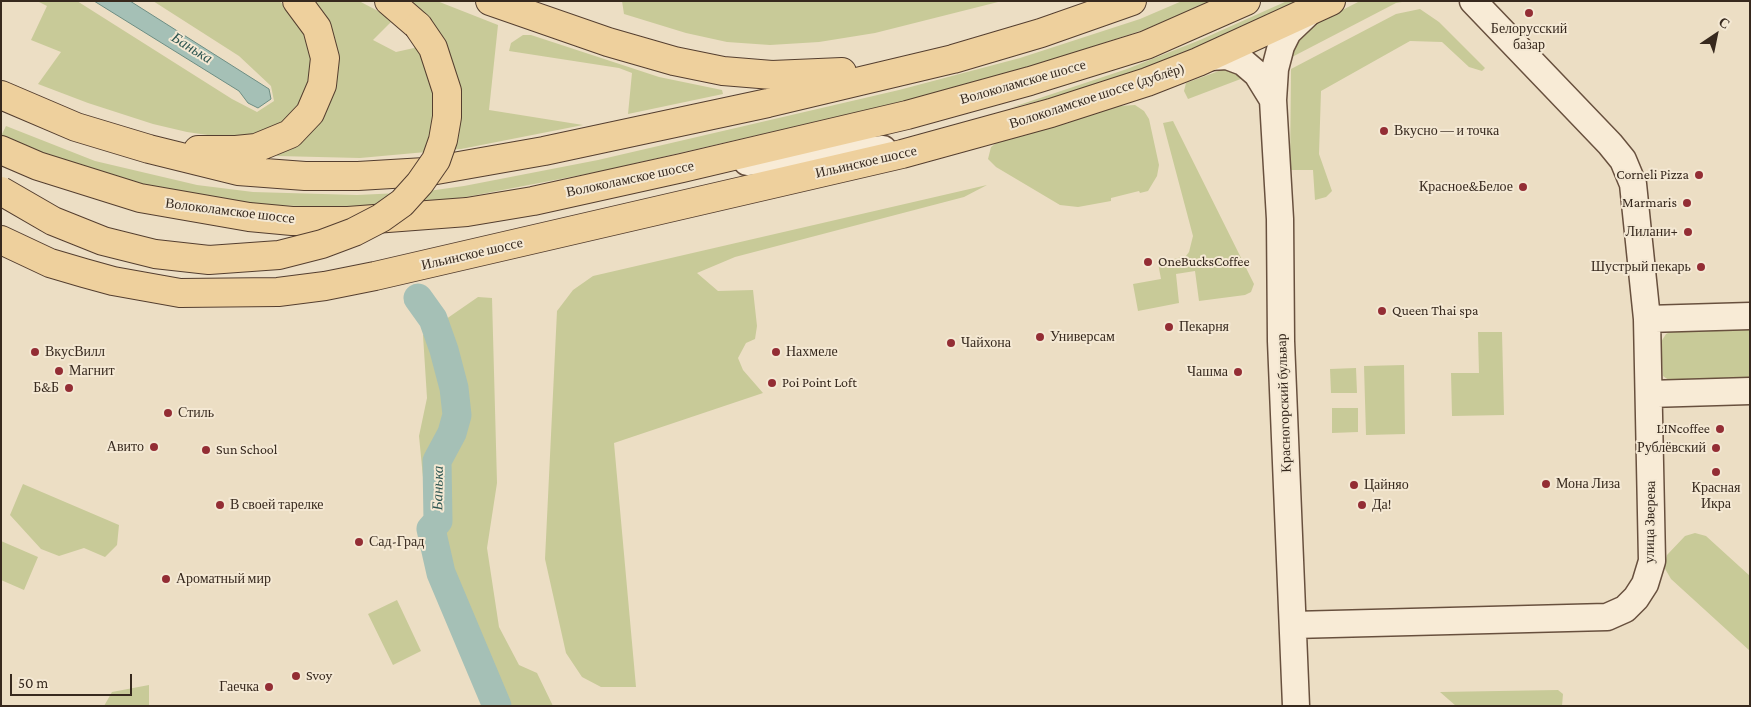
<!DOCTYPE html>
<html>
<head>
<meta charset="utf-8">
<style>
  body { margin:0 }
  #map { position:relative; width:1751px; height:707px; overflow:hidden; background:#ecdec4; font-family:"Crimson Pro",serif }
  canvas { display:block }
  .frame { position:absolute; inset:0; border:2px solid #37291e; pointer-events:none }
  .north { position:absolute; left:1691px; top:10px; width:50px; height:50px; -webkit-text-stroke:4px #f4e8d3; paint-order:stroke; rotate:34deg; font-size:14px; font-weight:700; line-height:20px; text-align:center; color:#37291e }
  .north::after { content:''; display:block; margin:auto; width:18px; height:22px; background:#37291e; clip-path:polygon(50% 0,100% 100%,50% 72%,0 100%) }
  .scale { position:absolute; left:10px; top:674px; width:122px; height:22px; box-sizing:border-box; border:2px solid #37291e; border-top:0; padding-left:6px; font-size:15px; line-height:18px; white-space:nowrap; color:#37291e; -webkit-text-stroke:4px #f4e8d3; paint-order:stroke }
</style>
</head>
<body>
<div id="map">
<canvas width="1751" height="707"></canvas>
<div class="frame"></div>
<div class="north">С</div>
<div class="scale">50 m</div>
</div>
<script>
const g = document.querySelector('canvas').getContext('2d');
g.lineJoin = 'round';
function fillPath(path, color) { g.fillStyle = color; g.fill(path, 'evenodd'); }
const toPath = rows => new Path2D(rows.map(r => 'M' + r).join(''));
function stroke(path, color, width, dash) { g.strokeStyle = color; g.lineWidth = width; g.lineCap = dash ? 'butt' : 'round'; g.setLineDash(dash || []); g.stroke(path); }
function drawText(font, color, halo, rows, align = 'center') {
  g.font = font + ' "Crimson Pro",serif'; g.lineWidth = 4; g.setLineDash([]); g.textBaseline = 'middle'; g.strokeStyle = halo; g.fillStyle = color; for (const [text, x, y, turn = 0] of rows) {
    g.save(); g.translate(x, y); g.rotate((+turn || 0) * Math.PI / 180); g.textAlign = isNaN(turn) ? turn : align; if (halo) g.strokeText(text, 0, 0); g.fillText(text, 0, 0); g.restore();
  }
}
const green = toPath([
  [37,1,77,1,232,99,257,112,274,101,271,86,239,56,153,1,279,1,294,13,302,24,314,63,303,104,282,124,256,135,228,138,187,132,153,124,88,103,38,84,61,52,31,40,47,6],
  [313,1,359,1,378,11,392,21,373,40,396,52,414,48,432,30,408,1,437,1,498,25,489,110,583,125,461,149,415,153,360,158,277,156,275,153,311,128],
  [622,1,1002,1,875,33,819,42,770,45,727,42,686,33,624,14],
  [1182,1,1212,1,1143,30,1021,70,901,102,597,172,466,197,415,204,354,207,251,205,142,185,43,154,1,136,6,126,95,161,197,185,253,192,357,195,421,192,464,186,598,160,899,90,1020,58,1140,19],
  [1287,1,1309,1,1128,79,1010,108,1127,69,1200,40],
  [1360,1,1408,1,1396,3,1292,57,1292,47,1307,28],
  [1420,9,1439,22,1485,68,1482,71,1469,67,1442,42,1410,41,1321,91,1319,154,1332,191,1326,197,1315,200,1313,170,1290,170,1291,69,1396,14],
  [523,35,531,35,659,77,722,90,723,94,628,114,632,73,619,68,509,51,511,43],
  [1227,68,1246,77,1188,99,1184,91,1186,83],
  [1135,105,1144,111,1149,119,1159,165,1157,176,1148,191,1140,193,1139,191,1111,198,1111,201,1078,207,1060,205,996,167,988,159,991,147,998,142,1120,106],
  [1173,121,1254,284,1251,292,1245,295,1199,301,1195,271,1176,274,1179,303,1138,311,1133,284,1161,279,1158,263,1186,256,1189,252,1193,236,1163,123],
  [987,185,964,197,735,257,697,273,718,291,753,290,757,326,755,339,746,343,738,358,743,370,763,393,614,443,636,687,601,687,582,677,566,653,545,559,557,311,573,290,593,276],
  [478,297,492,298,497,483,487,548,499,627,519,665,537,673,553,706,505,706,469,621,439,595,428,529,419,436,427,398,423,335],
  [1750,327,1750,382,1673,383,1663,376,1661,342,1666,334,1674,330],
  [1478,332,1502,332,1504,415,1452,416,1451,373,1479,373],
  [1404,365,1405,434,1366,435,1364,366],
  [1356,368,1357,393,1331,393,1330,369],
  [1332,408,1358,408,1358,432,1332,433],
  [23,484,119,525,117,545,105,557,84,548,59,556,41,549,10,515],
  [1695,533,1706,536,1750,576,1750,651,1671,579,1664,567,1667,555,1685,536],
  [1,541,38,557,24,590,1,580],
  [397,600,421,651,393,665,368,614],
  [149,685,149,706,104,706,112,692],
  [1558,690,1563,694,1562,706,1456,706,1440,692]
]);
const water = toPath([
  [94,1,130,1,269,89,271,99,258,108,248,103,239,91,94,1]
]);
const river = toPath([
  [418,298,433,319,444,350,454,388,457,415,452,433,437,461,438,521,431,529,441,573,497,706]
]);
const secondary = toPath([
  [1210,57,1227,56,1243,62,1257,74,1273,100],
  [747,162,883,149],
  [1647,319,1750,316],
  [1649,394,1750,391],
  [1293,625,1607,617,1625,609,1636,598,1645,584,1652,561,1647,319,1633,184,1623,160,1610,144,1473,1],
  [1296,706,1281,341,1280,219,1273,100,1275,69,1281,46,1288,32,1308,13]
]);
const primary = toPath([
  [389,1,418,26],
  [490,1,608,42,674,61,723,71,772,75,842,72],
  [1,95,76,127,149,149,238,171,305,176,358,176,425,172,544,151,768,103,953,59,1041,33,1132,1],
  [1,150,38,166,140,198,249,217,292,221,348,221,467,212,533,201,682,168,907,115,1030,81,1146,45,1246,1],
  [198,150,236,150,256,148,290,134,310,113,322,85,325,58,317,28,297,1],
  [1,240,50,263,84,273,113,281,180,293,278,292,325,286,375,276,902,154,1051,113,1147,82,1198,62,1331,1]
]);
const primaryBridge = toPath([
  [1,191,53,221,103,241,155,254,209,260,279,255,322,244,354,232,381,218,402,203,420,183,436,160,443,140,447,117,447,91,433,48,418,26]
]);
const markers = [
  [1529,13,5,"#932d34"],
  [1384,131,5,"#932d34"],
  [1699,175,5,"#932d34"],
  [1523,187,5,"#932d34"],
  [1687,203,5,"#932d34"],
  [1688,232,5,"#932d34"],
  [1148,262,5,"#932d34"],
  [1701,267,5,"#932d34"],
  [1382,311,5,"#932d34"],
  [1169,327,5,"#932d34"],
  [1040,337,5,"#932d34"],
  [951,343,5,"#932d34"],
  [35,352,5,"#932d34"],
  [776,352,5,"#932d34"],
  [59,371,5,"#932d34"],
  [1238,372,5,"#932d34"],
  [772,383,5,"#932d34"],
  [69,388,5,"#932d34"],
  [168,413,5,"#932d34"],
  [1720,429,5,"#932d34"],
  [154,447,5,"#932d34"],
  [1716,448,5,"#932d34"],
  [206,450,5,"#932d34"],
  [1716,472,5,"#932d34"],
  [1546,484,5,"#932d34"],
  [1354,485,5,"#932d34"],
  [220,505,5,"#932d34"],
  [1362,505,5,"#932d34"],
  [359,542,5,"#932d34"],
  [166,579,5,"#932d34"],
  [296,676,5,"#932d34"],
  [269,687,5,"#932d34"]
];
const poiNames = [
  ["Белорусский",1529,29,"center"],
  ["базар",1529,45,"center"],
  ["Вкусно — и точка",1394,131],
  ["Corneli Pizza",1689,175,"right"],
  ["Красное&Белое",1513,187,"right"],
  ["Marmaris",1677,203,"right"],
  ["Лилани+",1678,232,"right"],
  ["OneBucksCoffee",1158,262],
  ["Шустрый пекарь",1691,267,"right"],
  ["Queen Thai spa",1392,311],
  ["Пекарня",1179,327],
  ["Универсам",1050,337],
  ["Чайхона",961,343],
  ["ВкусВилл",45,352],
  ["Нахмеле",786,352],
  ["Магнит",69,371],
  ["Чашма",1228,372,"right"],
  ["Poi Point Loft",782,383],
  ["Б&Б",59,388,"right"],
  ["Стиль",178,413],
  ["LINcoffee",1710,429,"right"],
  ["Авито",144,447,"right"],
  ["Рублёвский",1706,448,"right"],
  ["Sun School",216,450],
  ["Мона Лиза",1556,484],
  ["Цайняо",1364,485],
  ["Красная",1716,488,"center"],
  ["Икра",1716,504,"center"],
  ["В своей тарелке",230,505],
  ["Да!",1372,505],
  ["Сад-Град",369,542],
  ["Ароматный мир",176,579],
  ["Svoy",306,676],
  ["Гаечка",259,687,"right"]
];
const streetNames = [
  ["Волоколамское шоссе",1023,82,-16],
  ["Волоколамское шоссе (дублёр)",1097,96,-18],
  ["Ильинское шоссе",866,162,-13],
  ["Волоколамское шоссе",630,179,-12],
  ["Волоколамское шоссе",230,211,7],
  ["Ильинское шоссе",472,254,-13],
  ["Красногорский бульвар",1284,403,-92],
  ["улица Зверева",1650,522,-89]
];
const waterNames = [
  ["Банька",192,48,32],
  ["Банька",438,488,-89]
];
fillPath(green, '#c8ca98');
fillPath(water, '#a5c0b6');
stroke(water, '#6d8d83', 1);
stroke(river, '#a5c0b6', 29);
stroke(secondary, '#68503e', 29);
stroke(primary, '#543e2f', 30);
stroke(secondary, '#f8ebd6', 26);
stroke(primary, '#eed09d', 28);
stroke(primaryBridge, '#543e2f', 30, []);
stroke(primaryBridge, '#eed09d', 28);
for (const [x, y, r, color] of markers) { const dot = new Path2D(); dot.arc(x, y, r, 0, 2 * Math.PI); g.fillStyle = color; g.fill(dot); stroke(dot, '#f4e8d3', 2); }
drawText('14px', '#37291e', '#f4e8d3', poiNames, 'left');
drawText('14px', '#37291e', '#f4e8d3', streetNames);
drawText('italic 15px', '#2e5651', '#f4e8d3', waterNames);
</script>
</body>
</html>
